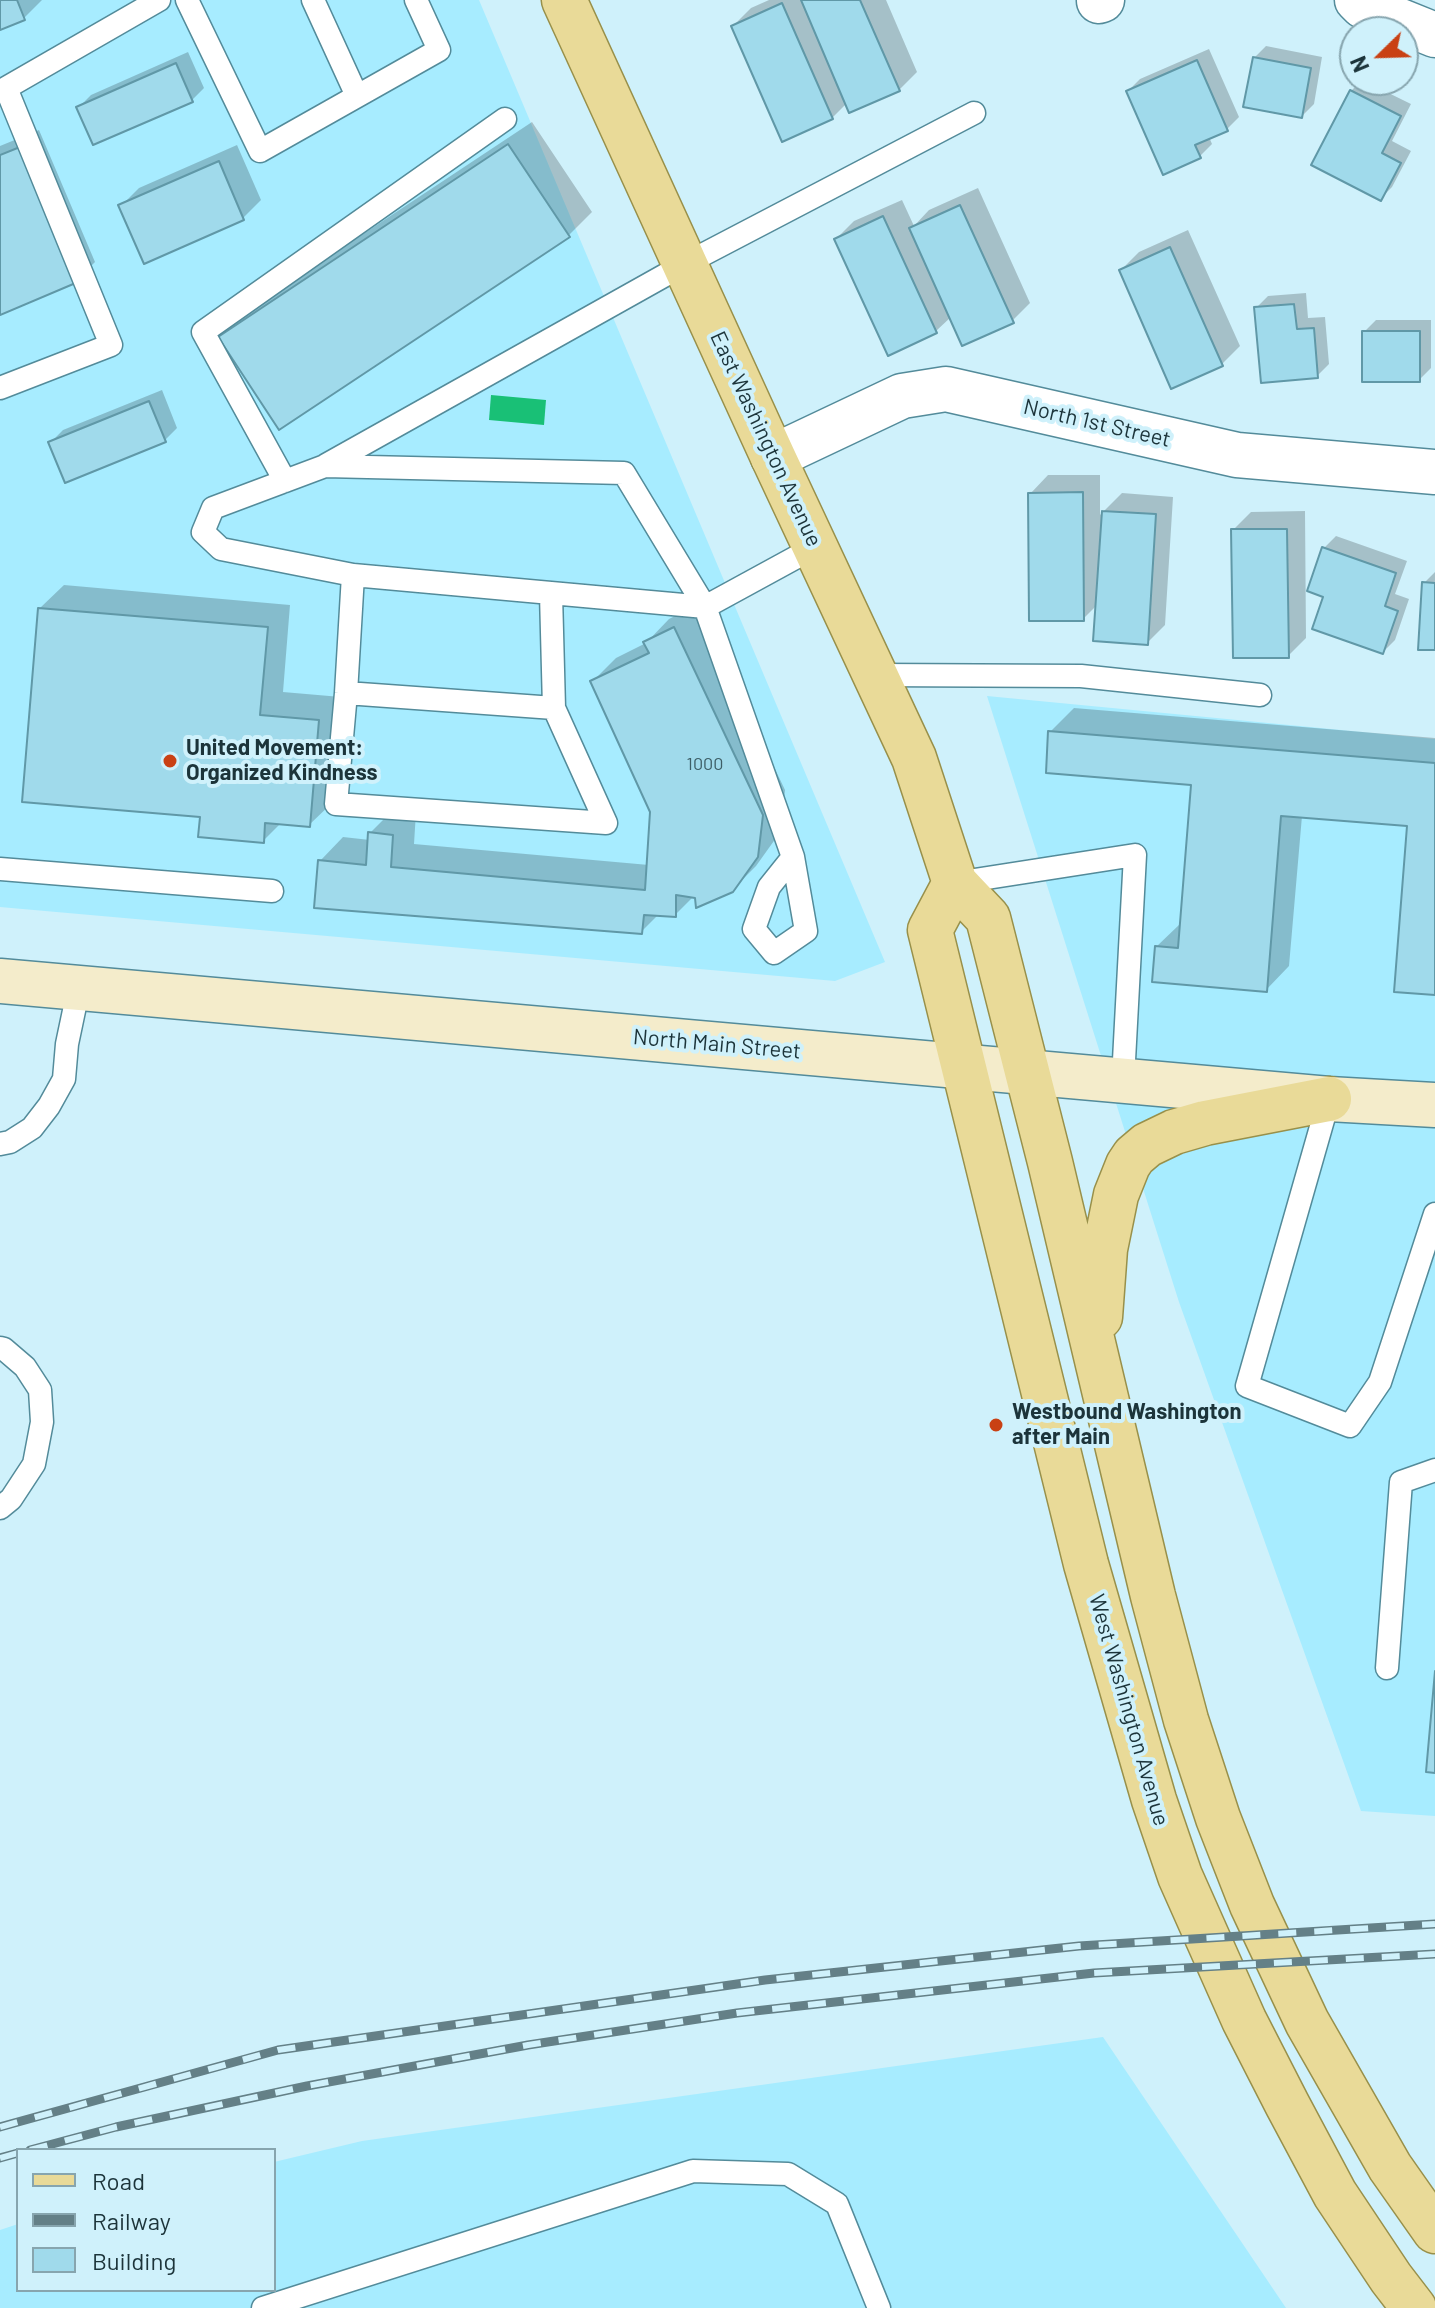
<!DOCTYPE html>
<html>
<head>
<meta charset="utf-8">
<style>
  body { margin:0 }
  #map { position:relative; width:1435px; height:2308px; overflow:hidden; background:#cff1fb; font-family:Barlow,sans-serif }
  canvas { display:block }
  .legend { position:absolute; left:16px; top:2148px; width:260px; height:144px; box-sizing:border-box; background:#cff1fb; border:2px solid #87a5ae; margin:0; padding:10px 14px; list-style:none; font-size:24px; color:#1c343a }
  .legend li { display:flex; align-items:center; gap:16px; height:40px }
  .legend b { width:40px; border:2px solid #87a5ae }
  .north { position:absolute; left:1339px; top:16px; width:80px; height:80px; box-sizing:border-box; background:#cff1fb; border:2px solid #87a5ae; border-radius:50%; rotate:247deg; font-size:22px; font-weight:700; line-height:32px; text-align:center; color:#1c343a }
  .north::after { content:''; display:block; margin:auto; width:28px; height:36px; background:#c94114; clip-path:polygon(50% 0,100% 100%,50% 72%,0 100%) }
</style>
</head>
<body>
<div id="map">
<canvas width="1435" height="2308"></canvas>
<ul class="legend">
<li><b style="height:10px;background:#e9da98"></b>Road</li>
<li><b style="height:10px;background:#648087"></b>Railway</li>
<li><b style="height:22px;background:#a0daeb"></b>Building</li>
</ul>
<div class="north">N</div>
</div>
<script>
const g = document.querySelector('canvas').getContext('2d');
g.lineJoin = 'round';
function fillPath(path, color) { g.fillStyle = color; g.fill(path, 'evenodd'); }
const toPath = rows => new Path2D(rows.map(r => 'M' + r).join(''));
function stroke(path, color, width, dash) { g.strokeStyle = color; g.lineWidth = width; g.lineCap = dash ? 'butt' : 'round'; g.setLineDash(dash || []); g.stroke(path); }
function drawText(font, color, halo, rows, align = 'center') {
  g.font = font + ' Barlow,sans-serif'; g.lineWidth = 8; g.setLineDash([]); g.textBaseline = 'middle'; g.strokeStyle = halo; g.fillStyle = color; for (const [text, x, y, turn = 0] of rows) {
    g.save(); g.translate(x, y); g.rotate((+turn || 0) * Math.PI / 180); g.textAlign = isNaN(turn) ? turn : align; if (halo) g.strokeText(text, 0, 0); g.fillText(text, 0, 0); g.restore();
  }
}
const built = toPath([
  [0,0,479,0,885,962,835,981,0,907],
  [987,696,1435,739,1435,1816,1361,1811,1179,1302],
  [1103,2037,1286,2308,0,2308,0,2230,18,2224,18,2290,274,2290,274,2162,362,2141]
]);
const water = toPath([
  [491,395,546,400,544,425,489,420]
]);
const shadow = toPath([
  [0,0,42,0,24,18,0,28],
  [769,0,886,0,917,72,899,90,847,103,832,118,733,26,751,8],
  [1266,46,1322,57,1314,104,1302,116,1254,58],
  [1209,49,1239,117,1227,129,1209,137,1212,144,1200,156,1164,172,1128,91,1140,79],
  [188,52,204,88,192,100,79,107,91,95],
  [1362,80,1411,104,1392,141,1411,151,1392,187,1380,199,1351,91],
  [532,122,592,212,568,236,220,337,244,313],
  [39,130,95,262,77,280,0,313,0,146],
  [237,145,261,200,243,218,145,261,121,206,139,188],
  [978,188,1030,303,1012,321,951,317,936,331,836,239,854,221,902,200,914,226,929,210],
  [1188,230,1240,346,1222,364,1121,270,1139,252],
  [1306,293,1308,318,1325,317,1329,364,1317,376,1256,308,1268,296],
  [1376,320,1431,320,1431,368,1419,380,1364,332],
  [162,390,177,428,165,440,51,442,63,430],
  [1048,475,1100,475,1100,515,1122,493,1173,497,1165,625,1147,643,1097,605,1083,619,1030,494],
  [1305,511,1306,638,1288,656,1233,530,1251,512],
  [1336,536,1407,561,1395,594,1409,599,1395,640,1383,652,1326,596,1324,548],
  [1435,572,1435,648,1424,583],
  [64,585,290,605,283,692,341,697,333,802,309,825,281,823,263,841,202,815,40,608],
  [697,605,785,790,781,831,756,866,731,891,696,894,675,915,659,914,641,932,320,861,343,837,370,840,370,833,393,810,416,812,414,844,649,865,652,812,593,681,616,658,646,643,669,619],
  [1074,708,1435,738,1435,993,1410,824,1302,816,1289,966,1266,990,1156,947,1180,924,1193,783,1050,732]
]);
const building = toPath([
  [0,0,17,0,25,20,0,30,0,0],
  [801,0,860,0,900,91,849,113,801,0],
  [782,3,833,119,782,142,731,26,782,3],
  [1253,57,1311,68,1302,118,1243,107,1253,57],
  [1197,60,1228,131,1195,145,1201,158,1163,175,1126,91,1197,60],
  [176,63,193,102,93,145,76,107,176,63],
  [1350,90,1401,116,1382,153,1401,163,1381,201,1311,165,1350,90],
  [508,144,570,237,279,430,218,337,508,144],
  [20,147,78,282,0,315,0,155,20,147],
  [219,161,244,220,144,264,118,205,219,161],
  [960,205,1014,323,962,346,909,228,960,205],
  [883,216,937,333,888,356,834,239,883,216],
  [1170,247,1223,366,1171,389,1119,270,1170,247],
  [1294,304,1297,329,1314,328,1318,378,1261,383,1254,307,1294,304],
  [1362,331,1420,331,1420,382,1362,382,1362,331],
  [149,401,166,442,65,483,48,442,149,401],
  [1083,492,1084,621,1029,621,1028,493,1083,492],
  [1102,511,1156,514,1148,645,1093,641,1102,511],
  [1231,529,1287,529,1289,658,1233,658,1231,529],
  [1322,547,1396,573,1385,606,1398,611,1383,654,1312,629,1323,597,1307,591,1322,547],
  [1422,582,1435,583,1435,650,1418,650,1422,582],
  [38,608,268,627,260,715,319,720,310,827,265,823,264,843,198,837,200,817,22,802,38,608],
  [674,627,763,815,758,857,733,892,696,908,695,898,676,895,676,917,644,915,642,934,314,908,318,860,366,865,368,832,393,835,391,867,645,890,650,812,590,681,649,653,643,642,674,627],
  [1048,731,1435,763,1435,995,1394,992,1407,826,1281,816,1267,992,1152,982,1155,946,1178,948,1191,785,1046,773,1048,731],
  [1435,1671,1435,1773,1426,1772,1435,1671]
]);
const lane = toPath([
  [187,0,260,151,439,50,416,0],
  [313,0,357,96],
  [6,88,159,0],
  [0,91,6,88,111,345,0,388],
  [326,465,685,264,974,113],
  [285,481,203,332,505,119],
  [551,594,554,708],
  [875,675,1081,676,1260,695],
  [346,693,554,708,606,823,336,804,346,693,353,575,705,607,624,473,325,466,213,508,203,532,221,549,353,575],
  [793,857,806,931,774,953,754,929,769,887,793,857,705,607,815,547],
  [0,869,272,891],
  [955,883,1135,855,1123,1079],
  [1329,1099,1247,1386,1350,1426,1380,1382,1435,1214],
  [0,1144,10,1142,32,1128,49,1106,64,1079,67,1044,79,987],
  [0,1348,4,1349,25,1367,40,1390,42,1422,34,1464,11,1499,0,1508],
  [1387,1668,1401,1482,1435,1470],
  [263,2308,693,2171,788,2174,837,2204,879,2308]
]);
const street = toPath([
  [1357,0,1363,6,1435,35],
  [1099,1,1102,0],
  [773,457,902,396,946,389,1237,455,1435,472]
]);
const secondary = toPath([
  [0,981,1329,1099,1435,1105]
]);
const primary = toPath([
  [564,0,773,457,914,758,955,883,988,918,1050,1162,1153,1596,1186,1720,1218,1818,1252,1905,1307,2022,1390,2167,1435,2231],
  [955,883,930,930,1086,1564,1154,1800,1180,1876,1244,2020,1287,2104,1335,2194,1391,2278,1414,2308],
  [1100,1317,1105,1249,1116,1195,1128,1165,1134,1156,1147,1145,1174,1132,1205,1123,1329,1099]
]);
const rail = toPath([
  [0,2127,278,2050,765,1980,1079,1946,1435,1924],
  [30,2150,116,2127,307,2086,528,2045,737,2013,1094,1973,1435,1954],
  [0,2158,18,2153]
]);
const markers = [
  [170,761,8,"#c94114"],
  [996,1425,8,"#c94114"]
];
const numberNames = [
  ["1000",705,764]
];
const streetNames = [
  ["North 1st Street",1097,423,13],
  ["East Washington Avenue",766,439,65],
  ["North Main Street",717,1044,5],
  ["West Washington Avenue",1129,1710,74]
];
const poiNames = [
  ["United Movement:",186,748],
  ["Organized Kindness",186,773],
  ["Westbound Washington",1012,1412],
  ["after Main",1012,1437]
];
fillPath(built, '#a7ecff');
fillPath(water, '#19c076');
fillPath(shadow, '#0003');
fillPath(building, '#a0daeb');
stroke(building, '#6098a7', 2);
stroke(lane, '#538b9a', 25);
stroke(street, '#538b9a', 47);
stroke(secondary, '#538b9a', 47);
stroke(primary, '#98904a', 47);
stroke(lane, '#fff', 22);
stroke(street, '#fff', 44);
stroke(secondary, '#f4eccb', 44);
stroke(primary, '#e9da98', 44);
stroke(rail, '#648087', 9);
stroke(rail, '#cff1fb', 6, [18]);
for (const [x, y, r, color] of markers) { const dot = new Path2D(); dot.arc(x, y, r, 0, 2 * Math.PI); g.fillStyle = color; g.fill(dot); stroke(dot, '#cff1fb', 3); }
drawText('18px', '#3d5e66', null, numberNames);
drawText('22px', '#1c343a', '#cff1fb', streetNames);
drawText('bold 22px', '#1c343a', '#cff1fb', poiNames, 'left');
</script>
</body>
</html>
